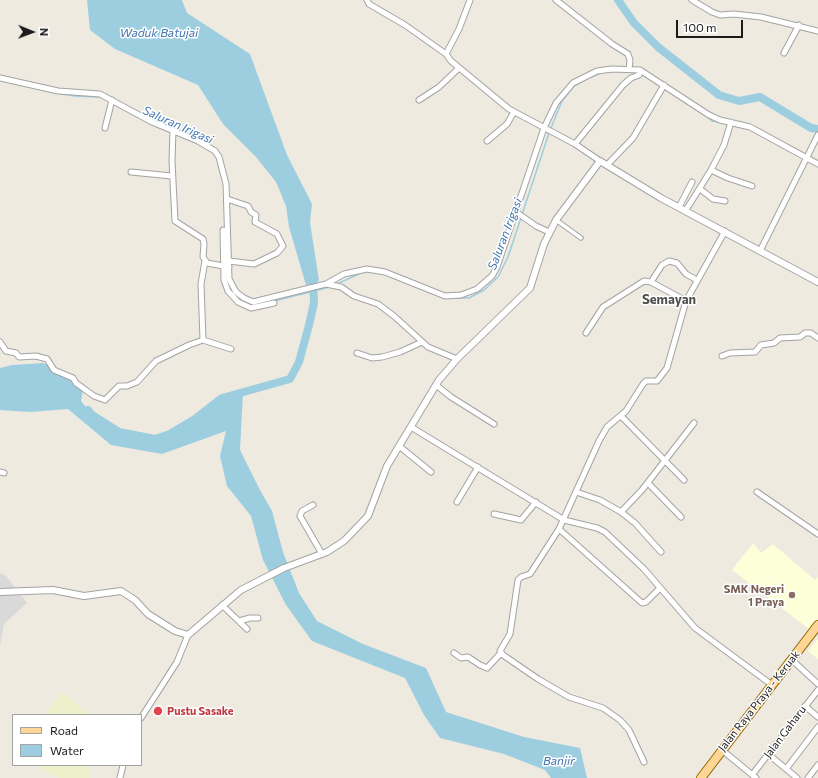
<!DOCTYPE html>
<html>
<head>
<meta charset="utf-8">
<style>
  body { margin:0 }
  #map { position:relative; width:818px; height:778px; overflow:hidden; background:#eeeae0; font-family:Commissioner,sans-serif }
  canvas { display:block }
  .legend { position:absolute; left:12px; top:714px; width:130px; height:52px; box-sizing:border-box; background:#fff; border:1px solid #a4a4a4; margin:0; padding:5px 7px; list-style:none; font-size:12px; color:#1c1c1c }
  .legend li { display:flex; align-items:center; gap:8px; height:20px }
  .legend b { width:20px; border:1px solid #a4a4a4 }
  .north { position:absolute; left:12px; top:12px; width:40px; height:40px; -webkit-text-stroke:3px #fff; paint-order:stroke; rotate:91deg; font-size:11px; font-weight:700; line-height:16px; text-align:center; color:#1c1c1c }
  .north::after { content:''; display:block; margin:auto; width:14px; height:18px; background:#1c1c1c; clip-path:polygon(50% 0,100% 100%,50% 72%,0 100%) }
  .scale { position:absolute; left:676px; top:20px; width:67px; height:18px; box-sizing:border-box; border:2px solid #1c1c1c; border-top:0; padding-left:5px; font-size:12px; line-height:14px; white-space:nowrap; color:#1c1c1c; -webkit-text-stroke:3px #fff; paint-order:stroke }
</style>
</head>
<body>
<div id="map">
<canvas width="818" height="778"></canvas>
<ul class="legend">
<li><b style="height:5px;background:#ffd695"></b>Road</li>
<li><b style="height:11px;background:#9dcee0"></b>Water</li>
</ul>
<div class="north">N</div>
<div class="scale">100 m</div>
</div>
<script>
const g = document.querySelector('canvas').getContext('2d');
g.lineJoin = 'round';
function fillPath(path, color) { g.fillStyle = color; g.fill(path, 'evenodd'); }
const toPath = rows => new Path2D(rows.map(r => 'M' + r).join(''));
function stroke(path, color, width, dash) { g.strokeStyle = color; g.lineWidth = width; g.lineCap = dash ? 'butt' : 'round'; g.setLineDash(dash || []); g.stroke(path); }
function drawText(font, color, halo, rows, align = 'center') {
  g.font = font + ' Commissioner,sans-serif'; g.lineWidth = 3; g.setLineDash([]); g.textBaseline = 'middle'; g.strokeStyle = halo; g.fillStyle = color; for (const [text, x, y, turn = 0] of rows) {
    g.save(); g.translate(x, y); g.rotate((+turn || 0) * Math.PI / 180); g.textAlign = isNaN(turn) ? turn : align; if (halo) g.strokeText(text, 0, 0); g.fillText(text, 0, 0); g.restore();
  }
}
const residential = toPath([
  [0,573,6,576,27,603,4,624,0,645]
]);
const education = toPath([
  [753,543,761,553,773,544,815,580,818,577,818,619,809,629,732,570],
  [818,639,818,659,808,651]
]);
const farmland = toPath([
  [63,692,82,709,91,712,91,715,48,715,46,712],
  [39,765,89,765,89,778,60,778,49,774,39,768]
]);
const water = toPath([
  [87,0,182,0,187,13,250,54,287,155,312,204,310,222,319,281,306,285,289,227,286,206,276,182,256,157,223,124,198,85,115,49,90,30],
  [43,363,84,384,81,401,92,415,119,432,141,437,155,439,170,434,195,419,222,398,243,392,240,450,260,490,272,511,283,552,299,593,317,621,363,644,426,668,446,712,524,737,580,748,587,778,551,778,545,770,504,754,440,738,424,715,405,678,312,641,286,605,263,560,251,516,227,486,220,456,226,431,162,454,111,445,68,409,30,412,0,410,0,368,12,365]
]);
const stream = toPath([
  [591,77,601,73],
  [62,94,75,96,101,97],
  [117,106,138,117],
  [705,115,712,121,719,122],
  [337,284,363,272],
  [448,298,469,298,484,290,498,277,508,257,549,133,562,101,574,86,586,79],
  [274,301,330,287],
  [251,303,258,304]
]);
const river = toPath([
  [618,0,634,23,658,47,719,95,739,101,760,97,811,128,818,129],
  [88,410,92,415,119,432,155,439,170,434,195,419,222,398,290,379,299,362,309,325,314,303,313,283]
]);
const pedestrian = toPath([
  [556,220,581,238]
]);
const minor = toPath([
  [367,0,369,4,405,25,446,54],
  [470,0,459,29,446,54,451,61,509,109,575,144,600,161],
  [556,0,612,44,628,54,630,60,629,69],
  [692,0,712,12,720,15,734,14,761,17,818,31],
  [784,53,799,25],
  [0,78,58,91,100,94,152,122,198,141,215,151,219,157,226,184,229,279,236,292,244,298,253,302,326,284,344,274,367,269,385,272,445,296,461,295,477,289,492,276,497,267,544,128,556,103,573,83,597,71,612,69,640,70,709,115,720,120,750,127,818,164],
  [419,100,439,87,459,68],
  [105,128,112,100],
  [173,130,172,161,175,221,203,239,204,244,203,257,207,263,229,267],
  [487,141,507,124,514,112],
  [575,144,623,85,631,78,639,75,640,70],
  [607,165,633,138,664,85],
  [711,170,728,178,752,186],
  [131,172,172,176],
  [700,189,713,199,725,201],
  [227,199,248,206,251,212,256,215,255,222,277,234,283,246,277,253,254,264,229,261],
  [679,207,692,182],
  [686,210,711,170,724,145,731,122],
  [516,212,536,226,549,232],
  [223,230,224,280,228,291,238,302,251,308,274,303],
  [760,251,818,135],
  [651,282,662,265,669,261,677,263,686,274,697,280],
  [326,284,341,287,354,296,378,304,394,316,428,347,457,359],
  [586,333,603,307,644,281,651,282,686,301],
  [203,340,231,349],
  [0,342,6,351,16,353,19,357,36,356,47,359,54,370,73,378,76,383,94,396,105,400,119,386,127,386,137,382,156,361,189,345,203,340,201,284,205,261],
  [357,353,372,358,382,357,400,352,422,342],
  [722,356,730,353,755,352,761,345,774,343,780,338,800,337,805,333,811,333,818,338],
  [436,385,451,397,494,424],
  [621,416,684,480],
  [411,427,564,520,597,528,605,532,644,569,695,628,772,685],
  [399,446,431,472],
  [0,472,4,473],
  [648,483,681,517],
  [576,492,600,500,621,512,635,523,661,552],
  [757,492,818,534],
  [457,502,478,467],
  [313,505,302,511,300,516,322,554],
  [621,512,642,490,694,423],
  [494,514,521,520,536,502],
  [559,529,642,603,646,602,660,588],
  [222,605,247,629],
  [239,621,250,618,258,618],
  [454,653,461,658,468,657,480,665,487,668,501,653],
  [792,660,818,684],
  [805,706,818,717],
  [141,718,177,662,188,635],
  [722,750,756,778],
  [768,754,797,778],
  [644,762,629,730,620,720,603,708,569,697,538,679,503,655,500,651,510,634,518,580,521,577,530,574,559,529,599,441,607,427,626,411,643,384,646,381,657,381,667,368,686,301,725,231],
  [786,769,818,727],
  [752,775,818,690],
  [120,778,123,765],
  [808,778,818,765]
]);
const tertiary = toPath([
  [0,592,53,590,84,596,121,591,135,600,148,614,175,631,188,635,241,590,284,568,327,552,344,541,368,516,387,466,439,380,457,359,530,288,544,244,556,220,600,161,661,198,818,282]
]);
const primary = toPath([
  [701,778,818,625]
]);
const markers = [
  [792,595,4,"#8d6e63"],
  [158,711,5,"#e0444e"]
];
const educationNames = [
  ["SMK Negeri",784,589],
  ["1 Praya",784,602]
];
const streetNames = [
  ["Jalan Raya Praya - Keruak",759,701,-52],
  ["Jalan Gaharu",785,732,-53]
];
const healthNames = [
  ["Pustu Sasake",167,711]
];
const waterNames = [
  ["Waduk Batujai",159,33],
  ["Saluran Irigasi",178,125,24],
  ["Saluran Irigasi",505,234,-69],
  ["Banjir",559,761]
];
const quarterNames = [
  ["Semayan",669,300]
];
fillPath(residential, '#dad9d9');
fillPath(education, '#fdffd9');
fillPath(farmland, '#ebefca');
fillPath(water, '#9dcee0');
stroke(stream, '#9dcee0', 1.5);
stroke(river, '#9dcee0', 8);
stroke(pedestrian, '#a3a3a3', 5.5);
stroke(minor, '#a3a3a3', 7);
stroke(tertiary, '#a3a3a3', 8);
stroke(primary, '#946900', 10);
stroke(pedestrian, '#fff', 3.5);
stroke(minor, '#fff', 5);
stroke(tertiary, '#fff', 6);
stroke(primary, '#ffd695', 8);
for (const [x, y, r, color] of markers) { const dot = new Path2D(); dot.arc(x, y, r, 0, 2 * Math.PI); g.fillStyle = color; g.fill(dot); stroke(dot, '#fff', 1.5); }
drawText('bold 11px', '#785e54', '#fff', educationNames, 'right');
drawText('11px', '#1c1c1c', '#fff', streetNames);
drawText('bold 11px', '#be3a42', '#fff', healthNames, 'left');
drawText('italic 12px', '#4275b1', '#fff', waterNames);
drawText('bold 13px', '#4f4f4f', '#fff', quarterNames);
</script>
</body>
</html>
